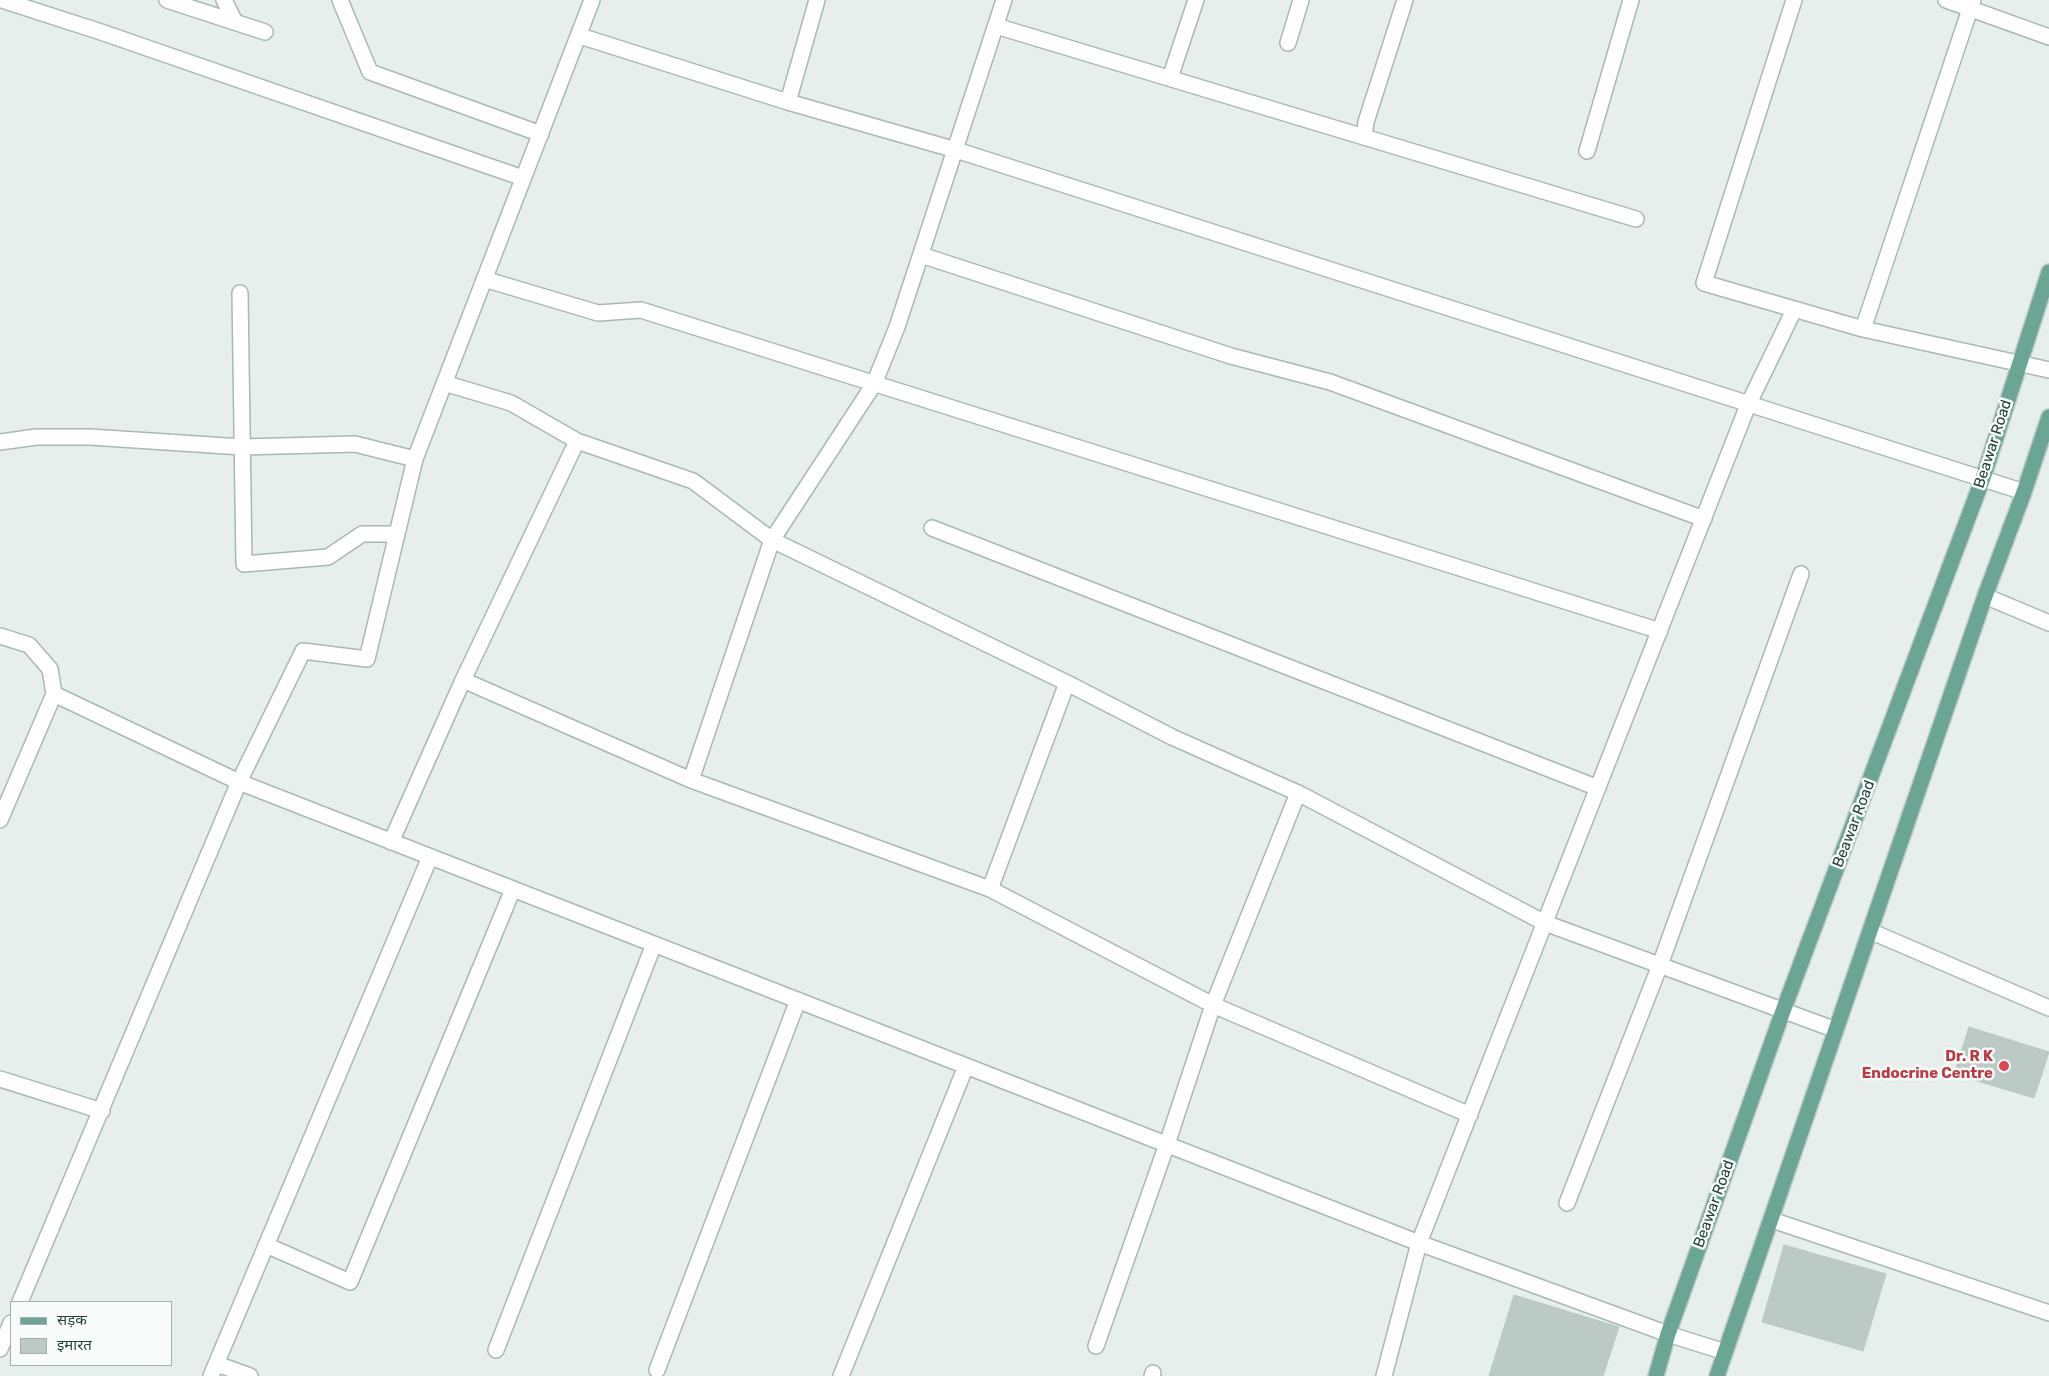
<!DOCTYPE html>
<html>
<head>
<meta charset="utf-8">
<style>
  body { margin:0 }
  #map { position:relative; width:2049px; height:1376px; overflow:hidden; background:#e6efeb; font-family:Rubik,"Noto Sans Devanagari",sans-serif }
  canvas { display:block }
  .legend { position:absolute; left:10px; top:1301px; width:162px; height:65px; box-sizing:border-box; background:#f7fbf9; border:1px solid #a3b1ad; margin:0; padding:6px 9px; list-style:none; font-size:15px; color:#24423a }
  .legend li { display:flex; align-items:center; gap:10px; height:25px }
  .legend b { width:25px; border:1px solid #a3b1ad }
</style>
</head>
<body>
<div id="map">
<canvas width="2049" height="1376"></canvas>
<ul class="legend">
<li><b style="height:6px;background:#6aa596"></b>सड़क</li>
<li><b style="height:14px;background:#bbcac4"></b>इमारत</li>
</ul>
</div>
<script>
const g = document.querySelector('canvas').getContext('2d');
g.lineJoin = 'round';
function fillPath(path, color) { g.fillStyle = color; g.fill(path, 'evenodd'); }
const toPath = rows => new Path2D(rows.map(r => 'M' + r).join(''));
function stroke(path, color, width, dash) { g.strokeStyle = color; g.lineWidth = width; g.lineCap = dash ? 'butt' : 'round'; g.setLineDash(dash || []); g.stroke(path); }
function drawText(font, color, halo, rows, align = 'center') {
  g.font = font + ' Rubik,sans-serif'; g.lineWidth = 5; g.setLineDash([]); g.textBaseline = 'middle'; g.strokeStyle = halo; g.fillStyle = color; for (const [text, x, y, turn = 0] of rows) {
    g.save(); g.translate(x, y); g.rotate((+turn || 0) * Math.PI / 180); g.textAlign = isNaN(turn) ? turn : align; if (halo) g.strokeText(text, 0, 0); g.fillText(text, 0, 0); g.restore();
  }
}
const building = toPath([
  [1969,1027,2049,1052,2034,1098,1954,1074,1969,1027],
  [1784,1245,1886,1274,1863,1351,1762,1322,1784,1245],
  [1514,1295,1619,1327,1603,1376,1489,1376,1514,1295]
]);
const minor = toPath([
  [2,0,101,32,523,178],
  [167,0,265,32],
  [224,0,235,22],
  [340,0,370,72,541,134],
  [1794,0,1704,283,1863,329,2049,370],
  [1946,0,2049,37],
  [996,26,1636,219],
  [580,36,788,102,956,150,2024,492],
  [1288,43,1301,0],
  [1170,78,1196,0],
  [788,102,817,0],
  [1364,137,1366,122,1405,0],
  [1587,151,1631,0],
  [921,255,1231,356,1330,382,1704,519],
  [484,279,598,313,641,310,1660,631],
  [240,293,244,564,328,557,362,534,397,534],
  [1863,329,1973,0],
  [444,383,511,403,577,441,693,481,772,540,1067,683,1172,737,1298,793,1545,923,1836,1030],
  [0,442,36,437,90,437,242,447,355,444,415,459],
  [932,528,1598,788],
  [1985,596,2049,623],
  [0,636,29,645,50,669,54,694,0,820],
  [463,680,691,780,990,889],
  [1067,683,990,889,1213,1005,1470,1115],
  [54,694,239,782,1419,1243,1668,1334,1725,1352],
  [691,780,772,540,874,384,897,327,1004,0],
  [391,842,463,680,577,441],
  [1870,931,2049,1008],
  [0,1079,102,1111],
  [1567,1203,1660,965,1801,574],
  [1772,1220,2049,1313],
  [266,1245,350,1282,513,889],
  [20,1302,239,782,303,651,367,659,415,459,592,0],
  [1096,1346,1167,1144,1213,1005,1298,793],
  [0,1349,11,1323],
  [496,1350,654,944],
  [217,1364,250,1376],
  [657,1370,798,1000],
  [211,1376,430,857],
  [841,1376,966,1066],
  [1152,1376,1153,1373],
  [1384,1376,1419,1243,1748,405,1794,310]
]);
const major = toPath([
  [1656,1376,1668,1334,1783,1011,1983,478,2049,272],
  [1717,1376,1985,596,2024,492,2049,417]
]);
const markers = [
  [2004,1066,6,"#e0444e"]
];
const streetNames = [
  ["Beawar Road",1993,444,-72],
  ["Beawar Road",1854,824,-69],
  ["Beawar Road",1714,1204,-70]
];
const healthNames = [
  ["Dr. R K",1993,1057],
  ["Endocrine Centre",1993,1074]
];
fillPath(building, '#bbcac4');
stroke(building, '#b8c9c2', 1);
stroke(minor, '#a8b8b2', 18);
stroke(major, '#c2cac8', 18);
stroke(minor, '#fff', 15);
stroke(major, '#6aa596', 15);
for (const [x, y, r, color] of markers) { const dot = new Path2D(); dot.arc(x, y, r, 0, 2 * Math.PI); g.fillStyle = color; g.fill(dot); stroke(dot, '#f7fbf9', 2); }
drawText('15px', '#24423a', '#f7fbf9', streetNames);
drawText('bold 15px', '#be3a42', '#f7fbf9', healthNames, 'right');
</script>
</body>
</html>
